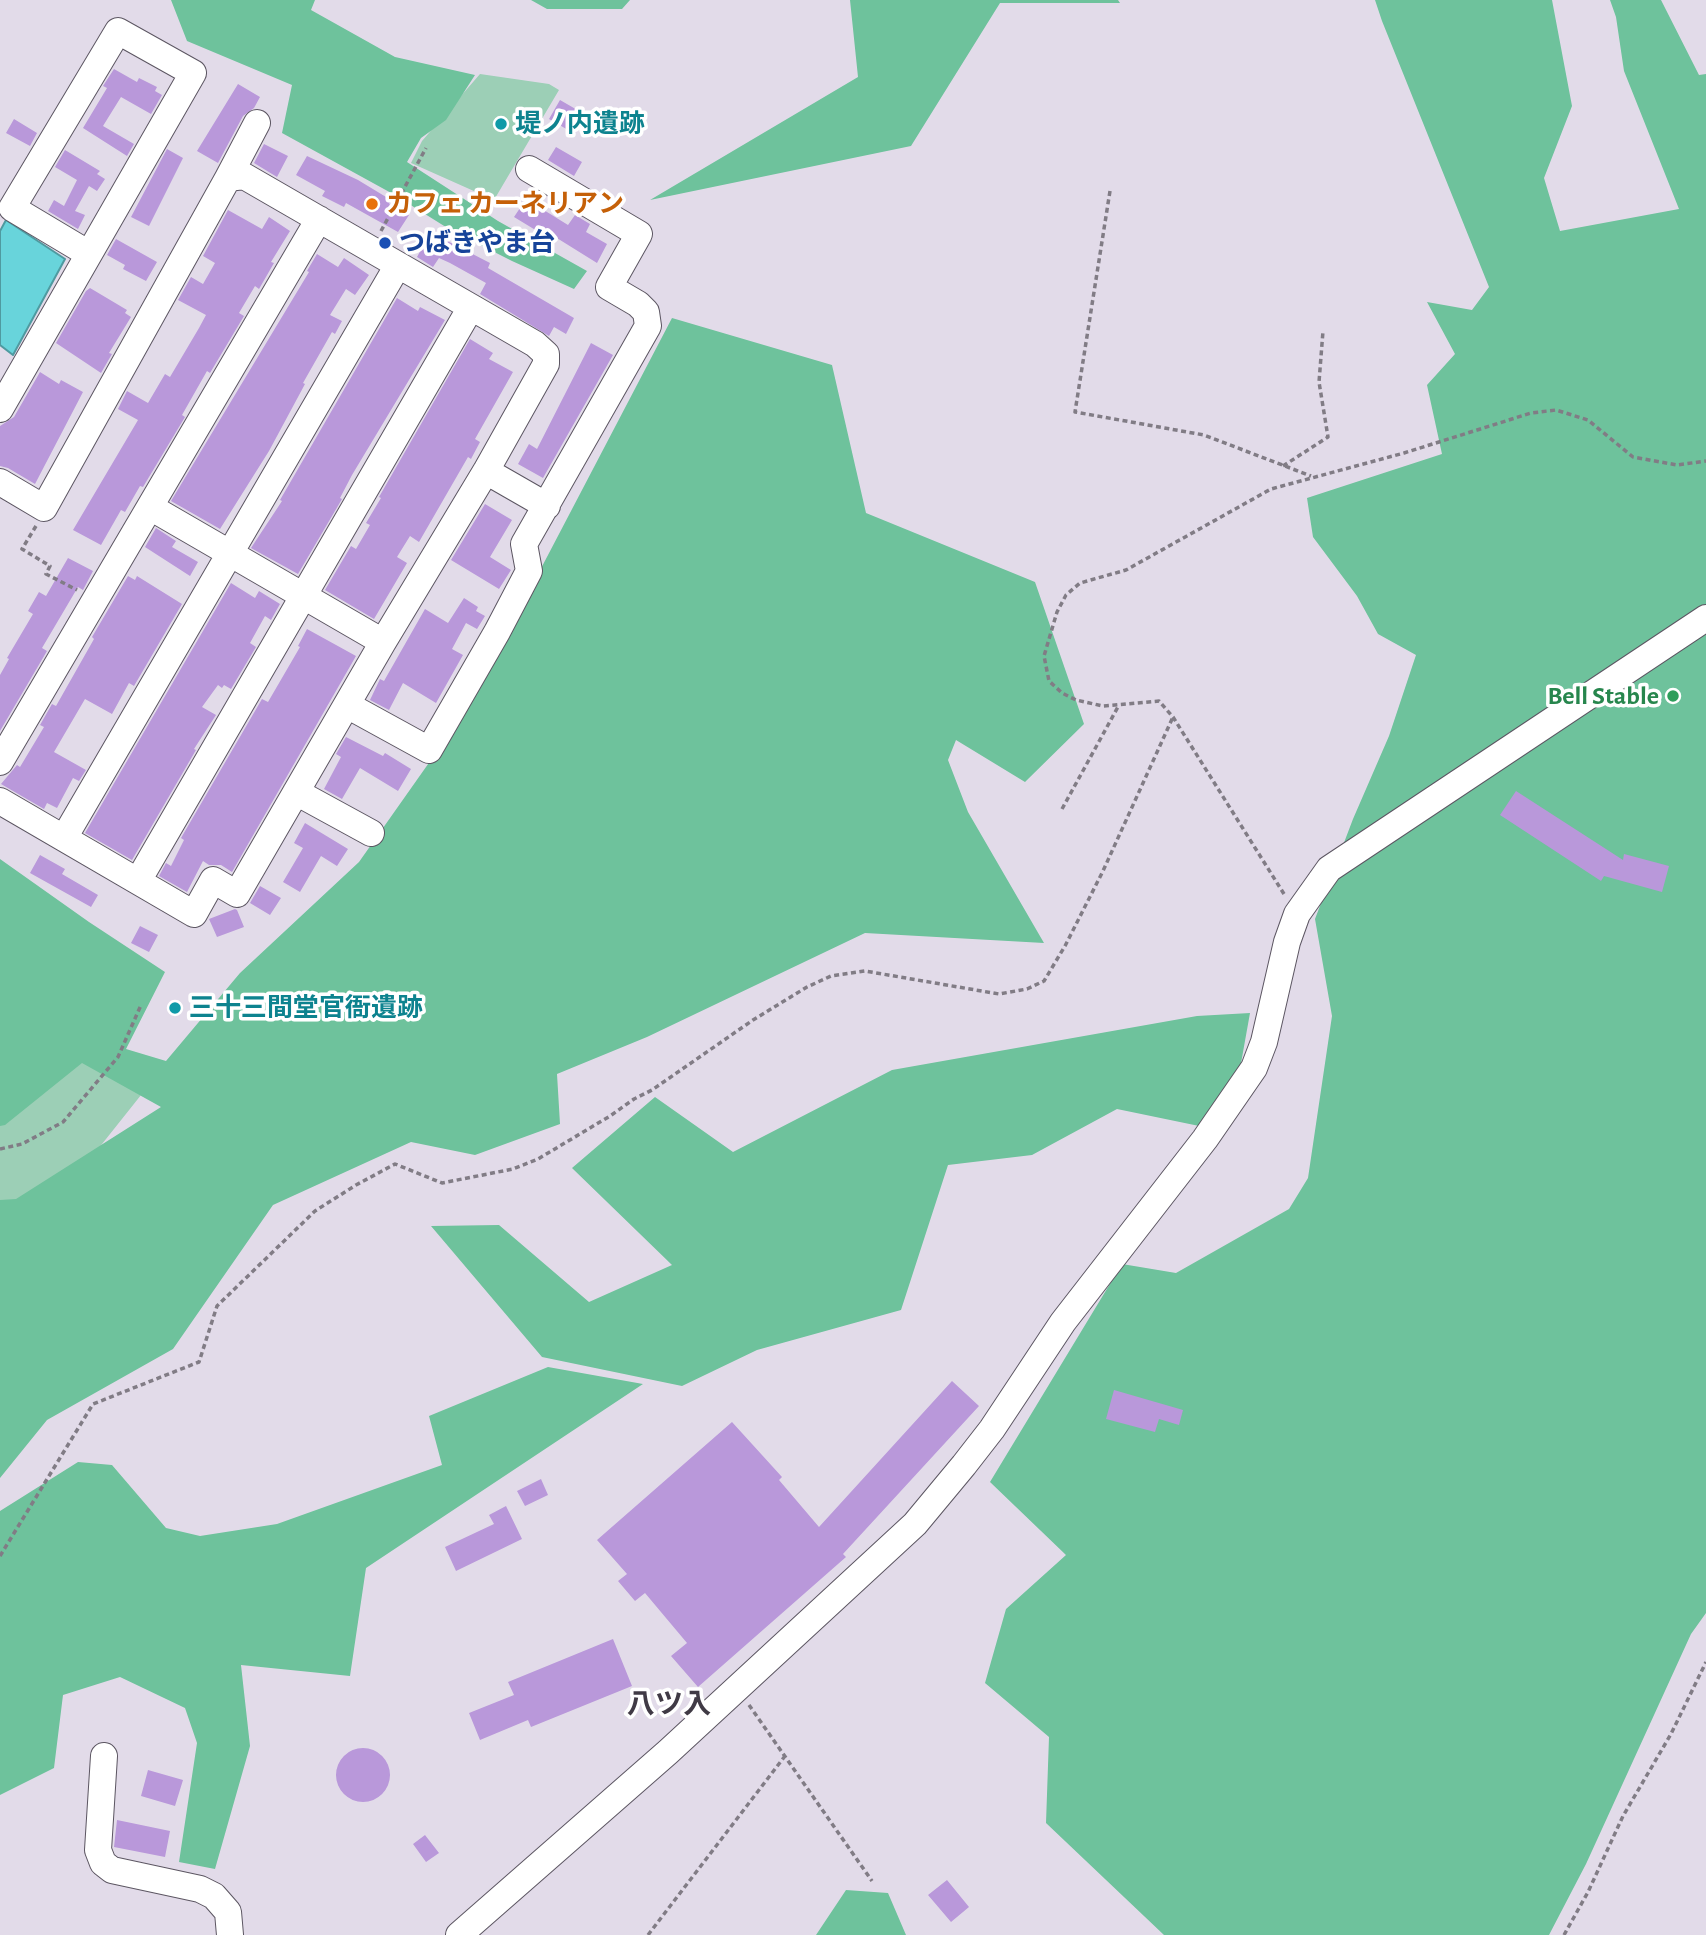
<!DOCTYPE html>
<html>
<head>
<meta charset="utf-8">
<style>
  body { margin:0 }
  canvas { display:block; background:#e2dbe9 }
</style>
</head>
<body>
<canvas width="1706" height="1935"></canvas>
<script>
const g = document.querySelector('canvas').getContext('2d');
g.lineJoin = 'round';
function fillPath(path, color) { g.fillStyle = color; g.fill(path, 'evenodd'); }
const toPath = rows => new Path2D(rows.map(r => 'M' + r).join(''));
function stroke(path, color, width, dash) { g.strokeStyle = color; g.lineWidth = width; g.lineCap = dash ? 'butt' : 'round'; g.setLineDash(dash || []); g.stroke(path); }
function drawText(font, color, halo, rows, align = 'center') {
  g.font = font + ' "Alegreya Sans","Noto Sans JP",sans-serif'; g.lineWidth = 7; g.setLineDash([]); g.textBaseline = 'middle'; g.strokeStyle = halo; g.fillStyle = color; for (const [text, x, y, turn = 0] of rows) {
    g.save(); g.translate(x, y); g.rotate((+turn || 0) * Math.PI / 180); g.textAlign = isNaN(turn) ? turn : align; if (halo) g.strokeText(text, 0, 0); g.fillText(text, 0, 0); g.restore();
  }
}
const green = toPath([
  [480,74,549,84,559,90,494,200,411,163,422,141],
  [93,1053,149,1085,67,1188,0,1209,0,1112]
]);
const forest = toPath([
  [171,0,315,0,311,10,395,57,475,75,446,120,421,138,407,162,498,221,587,271,574,289,512,261,449,229,393,194,282,133,292,85,187,41],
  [531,0,630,0,622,9,547,9],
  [850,0,1118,0,1120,3,1000,3,911,146,650,200,858,77],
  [1375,0,1552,0,1572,106,1544,178,1560,231,1679,209,1624,71,1616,17,1610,0,1661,0,1699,75,1706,74,1706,1613,1691,1634,1586,1864,1549,1935,1164,1935,1046,1823,1049,1737,985,1683,1006,1609,1066,1555,990,1482,1122,1264,1176,1273,1289,1209,1308,1178,1332,1016,1315,919,1353,819,1389,736,1416,655,1378,634,1357,596,1313,537,1307,498,1442,454,1427,385,1455,354,1427,302,1472,310,1489,287,1382,21],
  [672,318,832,365,866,513,1035,582,1084,724,1025,782,956,740,948,760,968,812,1044,943,865,933,647,1037,557,1074,560,1124,475,1155,411,1142,273,1205,173,1349,47,1420,0,1478,0,1200,16,1199,161,1107,82,1063,5,1125,0,1126,0,859,89,922,165,972,126,1049,166,1061,240,973,359,862,469,706],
  [1250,1013,1238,1080,1204,1127,1117,1109,1032,1155,948,1165,901,1310,757,1350,682,1386,542,1357,431,1226,499,1225,589,1302,672,1265,572,1168,655,1097,733,1152,892,1070,1197,1016],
  [548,1367,643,1384,366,1568,350,1676,241,1665,250,1746,215,1869,179,1862,197,1743,185,1708,120,1677,63,1695,54,1768,0,1795,0,1511,78,1462,112,1465,166,1528,200,1536,277,1524,442,1465,429,1416],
  [846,1890,888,1893,906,1935,816,1935]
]);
const water = toPath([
  [6,220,65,259,13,355,0,345,0,231,6,220]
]);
const building = toPath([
  [114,69,137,82,139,78,157,87,155,91,162,95,151,114,121,97,103,126,134,144,127,156,83,128,107,88,103,86],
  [238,84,260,97,254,108,243,116,218,163,197,151],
  [560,100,586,115,575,134,549,119],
  [14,119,37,133,30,146,6,133],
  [264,144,288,156,277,177,254,163],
  [556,147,582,162,574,176,548,160],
  [167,149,183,158,149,226,131,217],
  [65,150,100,171,97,174,105,179,97,191,89,186,75,211,85,215,78,229,48,211,54,200,64,206,77,180,55,167],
  [307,156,358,180,391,200,389,204,409,215,398,232,346,203,344,207,322,196,325,191,296,175],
  [526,199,568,225,575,215,590,224,586,232,607,244,597,263,544,230,542,234,514,217],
  [228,210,262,229,269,217,290,231,271,262,274,263,259,289,255,286,239,313,244,316,210,373,207,371,182,415,185,417,143,487,140,486,125,512,121,510,101,545,73,530,138,420,118,409,127,391,148,403,165,374,170,377,199,328,206,315,178,300,191,277,203,284,215,263,203,256],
  [428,231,490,263,488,268,574,318,566,334,554,327,549,336,480,294,486,283,450,263,439,258,433,267,417,257,423,246,419,244],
  [116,239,157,262,146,281,123,269,125,265,107,255],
  [317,254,338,267,344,258,369,275,355,295,346,289,330,315,342,321,335,334,332,332,303,383,305,384,269,451,220,529,171,501,309,272,307,271],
  [90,288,127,310,125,313,131,317,109,353,112,354,101,373,56,343,86,291],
  [397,298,418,311,420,307,445,320,352,475,340,498,342,499,298,574,251,548,282,501,280,500],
  [470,339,493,353,489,359,513,372,475,439,480,442,471,459,468,457,419,542,410,536,397,557,407,563,374,619,325,590,351,546,356,549,370,525,366,523,381,498,379,497],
  [591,343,613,355,543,478,518,464,529,444,537,449],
  [40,372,59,384,61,380,83,392,35,484,8,468,0,466,0,426,14,417],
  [485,504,512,520,490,557,511,570,499,589,451,560],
  [156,528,176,541,172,547,198,562,190,576,145,547],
  [68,558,93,571,83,590,78,587,42,648,47,651,0,731,0,675,9,659,7,658,33,614,28,611,39,592,46,596],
  [128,576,135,580,137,576,182,604,134,686,129,683,112,714,85,699,54,752,86,770,79,781,73,778,57,808,47,803,44,809,1,784,17,765,20,767,44,727,40,725,52,704,56,706,94,639,92,637],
  [231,583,255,598,259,591,280,604,271,620,265,616,250,643,256,647,231,689,224,685,222,688,218,685,202,707,216,715,194,749,196,750,132,860,85,833],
  [464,598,478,607,476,611,485,616,477,629,466,623,452,649,463,655,436,703,403,683,389,710,370,700,380,679,384,681,425,609,448,623],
  [307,629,356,656,232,872,221,865,209,865,203,861,187,892,159,876,166,863,171,866,184,840,181,838,262,699,268,702,300,647,298,646],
  [346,737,383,756,385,753,411,769,398,791,360,768,342,799,324,789,341,757,336,754],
  [1516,791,1623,860,1624,854,1669,866,1662,892,1604,876,1601,881,1500,815],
  [305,823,348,849,337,866,321,856,300,892,283,882,303,848,294,843],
  [40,855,65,869,62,874,98,895,91,907,30,873],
  [260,886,281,898,270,915,250,903],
  [235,909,237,910,244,927,217,937,209,919],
  [140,926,158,935,149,952,131,943],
  [952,1381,979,1406,843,1554,846,1557,698,1687,671,1656,687,1643,645,1593,635,1601,618,1581,627,1574,597,1540,732,1422,782,1477,779,1480,819,1527],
  [1114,1390,1183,1410,1179,1425,1159,1419,1155,1432,1106,1419],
  [541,1479,548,1495,525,1506,517,1491],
  [506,1506,522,1539,456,1571,445,1547,494,1524,489,1515],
  [613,1639,632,1686,531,1727,528,1720,480,1740,469,1713,514,1695,508,1682],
  '336 1775a27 27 0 1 1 54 0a27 27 0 1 1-54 0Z',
  [148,1770,183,1780,175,1806,141,1796],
  [117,1820,170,1831,165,1857,114,1847],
  [425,1835,439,1853,426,1862,413,1844],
  [947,1880,969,1907,951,1922,928,1895]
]);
const path = toPath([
  [1110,191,1075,412,1204,435,1311,476],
  [381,231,426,148],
  [1283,466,1328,437,1319,382,1323,331],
  [36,526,22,549,50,566,46,574,77,590],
  [1062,809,1119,705],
  [1284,894,1173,717,1159,701,1103,706,1076,700,1062,693,1049,681,1044,656,1057,612,1066,595,1080,583,1126,570,1271,489,1404,453,1531,413,1556,410,1588,420,1633,457,1677,465,1706,461],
  [0,1149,22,1144,63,1122,118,1057,141,1005],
  [0,1556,93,1404,199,1362,217,1306,315,1211,356,1185,395,1164,442,1183,513,1169,538,1159,610,1116,634,1099,652,1090,753,1020,807,987,831,976,865,971,999,994,1027,989,1044,981,1065,946,1103,871,1173,717],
  [749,1705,872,1881],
  [648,1935,785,1756],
  [1564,1935,1588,1892,1623,1816,1671,1734,1706,1662]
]);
const minor = toPath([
  [228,178,257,123],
  [0,409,193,73,118,31,12,208,89,254],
  [486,471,547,506],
  [0,482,44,508,228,178,244,176,535,344,546,354,546,364,486,471,383,642,237,894,213,880,194,914,0,801],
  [150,507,383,642],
  [347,705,429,750,497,632,529,571,524,544,648,326,646,312,638,304,609,287,639,234,529,169],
  [0,762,319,219],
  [296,792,371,833],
  [64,838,398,265],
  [138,881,471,307],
  [104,1756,98,1850,103,1863,112,1870,200,1889,214,1896,228,1912,230,1935],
  [459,1935,668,1752,915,1524,964,1465,992,1429,1063,1322,1205,1139,1254,1068,1264,1042,1287,942,1297,914,1329,869,1706,618]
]);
const markers = [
  [501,124,7,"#0f9aa8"],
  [372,204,7,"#e8710a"],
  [385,243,7,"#1a4fb4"],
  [1673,696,7,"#2e9e5b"],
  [175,1008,7,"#0f9aa8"]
];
const cultureNames = [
  ["堤ノ内遺跡",515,124],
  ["三十三間堂官衙遺跡",189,1008]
];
const foodNames = [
  ["カフェ カーネリアン",386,204]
];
const transitNames = [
  ["つばきやま台",399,243]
];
const leisureNames = [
  ["Bell Stable",1659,696]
];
const neighbourhoodNames = [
  ["八ツ入",669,1705]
];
fillPath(green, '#9ccfb6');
fillPath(forest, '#6ec29c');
fillPath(water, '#68d4db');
stroke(water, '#4f9aa0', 2);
fillPath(building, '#b998da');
stroke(minor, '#5c5662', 28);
stroke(path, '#817c85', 3.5, [5, 3.5]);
stroke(minor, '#fff', 26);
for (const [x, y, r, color] of markers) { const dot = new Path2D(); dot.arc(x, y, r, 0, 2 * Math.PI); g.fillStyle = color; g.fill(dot); stroke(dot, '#fff', 2.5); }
drawText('bold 26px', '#0d838f', '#fff', cultureNames, 'left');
drawText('bold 26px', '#c56008', '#fff', foodNames, 'left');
drawText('bold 26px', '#164399', '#fff', transitNames, 'left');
drawText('bold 26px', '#27864d', '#fff', leisureNames, 'right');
drawText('bold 28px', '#403a45', '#fff', neighbourhoodNames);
</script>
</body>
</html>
